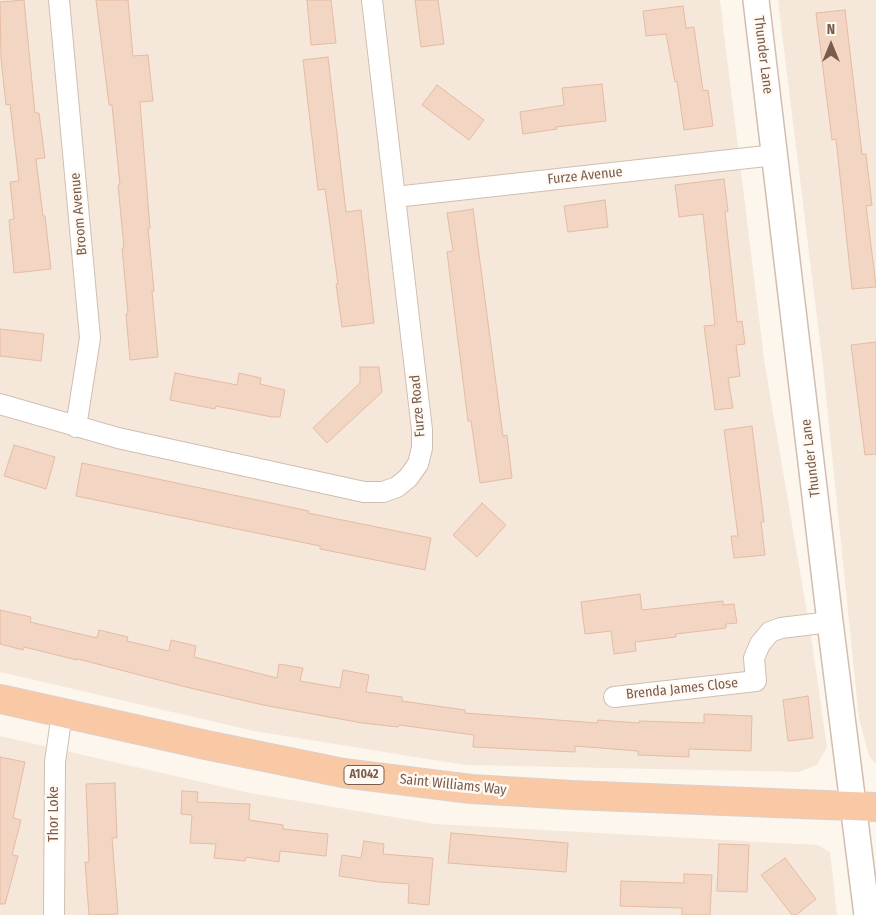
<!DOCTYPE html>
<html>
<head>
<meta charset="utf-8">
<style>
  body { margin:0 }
  #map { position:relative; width:876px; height:915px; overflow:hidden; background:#fdf6ec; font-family:"Fira Sans Condensed",sans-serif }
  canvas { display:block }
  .north { position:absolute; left:806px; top:20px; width:50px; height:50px; -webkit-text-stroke:4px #fffaf3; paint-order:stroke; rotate:0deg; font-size:14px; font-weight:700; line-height:20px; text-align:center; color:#7a5c4d }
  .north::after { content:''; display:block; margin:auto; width:18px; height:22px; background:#7a5c4d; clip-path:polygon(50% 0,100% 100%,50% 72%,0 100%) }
</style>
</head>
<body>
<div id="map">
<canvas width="876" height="915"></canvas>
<div class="north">N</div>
</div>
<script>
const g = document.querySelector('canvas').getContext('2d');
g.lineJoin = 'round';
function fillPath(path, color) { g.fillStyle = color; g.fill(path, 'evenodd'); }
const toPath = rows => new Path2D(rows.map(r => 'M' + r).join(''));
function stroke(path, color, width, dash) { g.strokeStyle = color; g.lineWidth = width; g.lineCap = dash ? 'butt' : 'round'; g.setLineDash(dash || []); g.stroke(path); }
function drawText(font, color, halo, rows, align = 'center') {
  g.font = font + ' "Fira Sans Condensed",sans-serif'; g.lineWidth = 5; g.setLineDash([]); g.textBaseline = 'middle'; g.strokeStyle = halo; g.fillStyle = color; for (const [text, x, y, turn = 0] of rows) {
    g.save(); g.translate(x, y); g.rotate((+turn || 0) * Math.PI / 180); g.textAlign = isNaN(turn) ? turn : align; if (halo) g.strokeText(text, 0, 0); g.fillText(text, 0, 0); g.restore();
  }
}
const residential = toPath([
  [0,0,720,0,764,359,812,642,827,747,817,765,799,772,465,765,254,731,0,672],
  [778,0,876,0,876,764,869,756,859,719,823,367],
  [0,736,250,793,435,824,818,845,830,852,837,915,0,915]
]);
const building = toPath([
  [24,0,35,113,39,113,45,158,36,159,43,216,45,216,51,269,14,273,9,220,14,219,10,182,19,181,10,104,6,105,1,59,0,2,24,0],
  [96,0,128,0,133,56,148,55,153,101,140,102,150,228,148,228,154,291,152,291,158,357,130,360,126,314,128,313,122,248,124,248,118,185,120,185,112,105,109,105,96,0],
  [307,0,331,0,336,43,311,45,307,0],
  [415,0,438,0,444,44,421,47,415,0],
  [683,6,686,28,694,27,703,91,708,90,713,126,684,130,677,81,675,82,666,34,646,36,643,11,683,6],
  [845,10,862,154,866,154,872,205,866,206,876,285,876,287,852,289,836,139,832,140,816,13,845,10],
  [328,57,346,212,361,210,374,323,342,327,336,284,338,284,325,189,318,190,303,60,328,57],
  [602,84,606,121,556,127,557,129,523,134,520,112,564,105,562,88,602,84],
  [437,85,484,120,469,140,422,105,437,85],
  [724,179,728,211,725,212,737,322,742,321,745,344,736,345,740,376,728,378,733,408,715,410,704,326,715,325,703,214,679,217,675,185,724,179],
  [605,200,608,227,568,232,564,206,605,200],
  [473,209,503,436,507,435,512,478,480,483,471,421,468,421,447,252,453,251,447,213,473,209],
  [0,329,44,334,41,361,0,356,0,329],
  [876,342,876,454,865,455,851,345,876,342],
  [360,367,379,367,382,392,327,443,313,428,360,383,360,367],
  [175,373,237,385,239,373,261,378,260,384,285,390,280,417,272,417,216,406,215,409,170,400,175,373],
  [752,426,764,522,761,522,765,555,734,558,731,536,738,536,724,430,752,426],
  [14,445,55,457,46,489,4,476,14,445],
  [82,463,309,511,308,513,431,538,425,570,320,549,320,546,76,496,82,463],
  [482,503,506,525,477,557,453,535,482,503],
  [640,594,642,610,723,601,723,605,734,604,737,623,726,624,726,628,676,634,676,637,635,642,636,651,614,654,611,631,585,634,581,602,640,594],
  [0,610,31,617,30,622,97,638,99,630,128,637,127,641,169,651,171,640,196,646,194,657,277,678,279,664,303,668,300,681,340,688,343,670,369,675,366,692,402,697,402,701,465,710,465,713,597,723,598,720,639,723,639,721,704,723,704,714,752,716,751,751,689,749,689,757,638,755,638,751,575,746,575,752,473,747,474,735,399,725,398,727,362,723,263,705,186,687,78,659,77,660,24,647,23,650,0,644,0,610],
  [808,696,813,738,788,741,783,700,808,696],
  [0,757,25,762,13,818,21,820,12,855,18,856,5,904,0,904,0,757],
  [115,783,117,838,112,838,118,914,89,915,85,862,89,862,86,784,115,783],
  [182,791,198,792,197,802,250,804,249,820,283,825,283,829,328,834,326,856,280,851,279,862,246,857,245,861,214,858,216,844,190,843,192,815,181,814,182,791],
  [451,833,568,843,566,872,448,863,451,833],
  [364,841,384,844,383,854,433,858,429,905,408,903,409,884,379,882,339,876,342,855,361,858,364,841],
  [719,844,749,845,747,892,717,891,719,844],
  [785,858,816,899,796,915,792,915,761,875,785,858],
  [684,874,712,875,710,915,682,915,682,908,620,906,621,881,684,883,684,874]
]);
const minor = toPath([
  [59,0,90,338,76,427],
  [395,197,775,155],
  [0,404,118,438,364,492,383,492,397,487,408,478,418,464,422,448,422,430,372,0],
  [614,697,756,681,754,658,760,644,770,632,781,628,830,622],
  [54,915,55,762,62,713]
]);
const tertiary = toPath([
  [756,0,830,622,867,915]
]);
const trunk = toPath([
  [0,699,206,745,343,773,471,789,572,795,876,807]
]);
const shields = [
  [364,775,40]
];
const shieldNames = [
  ["A1042",364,775]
];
const streetNames = [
  ["Thunder Lane",763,55,83],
  ["Furze Avenue",585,176,-6],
  ["Broom Avenue",79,214,-95],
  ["Furze Road",418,406,-95],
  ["Thunder Lane",811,458,-97],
  ["Brenda James Close",682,689,-6],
  ["Saint Williams Way",453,785,6],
  ["Thor Loke",54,814,-90]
];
fillPath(residential, '#f5e8da');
fillPath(building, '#f3d5c3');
stroke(building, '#e6bba3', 1);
stroke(minor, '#d1beb0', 22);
stroke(tertiary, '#d1beb0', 28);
stroke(trunk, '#dad1cd', 30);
stroke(minor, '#fff', 20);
stroke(tertiary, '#fff', 25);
stroke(trunk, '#f9c8a4', 28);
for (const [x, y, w] of shields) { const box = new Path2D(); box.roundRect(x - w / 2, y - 9.5, w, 19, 4); g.fillStyle = '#fffaf3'; g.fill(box); stroke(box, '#7a5c4d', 1); }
drawText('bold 12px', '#7a5c4d', null, shieldNames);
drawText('14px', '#7a5c4d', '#fffaf3', streetNames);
</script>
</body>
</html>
